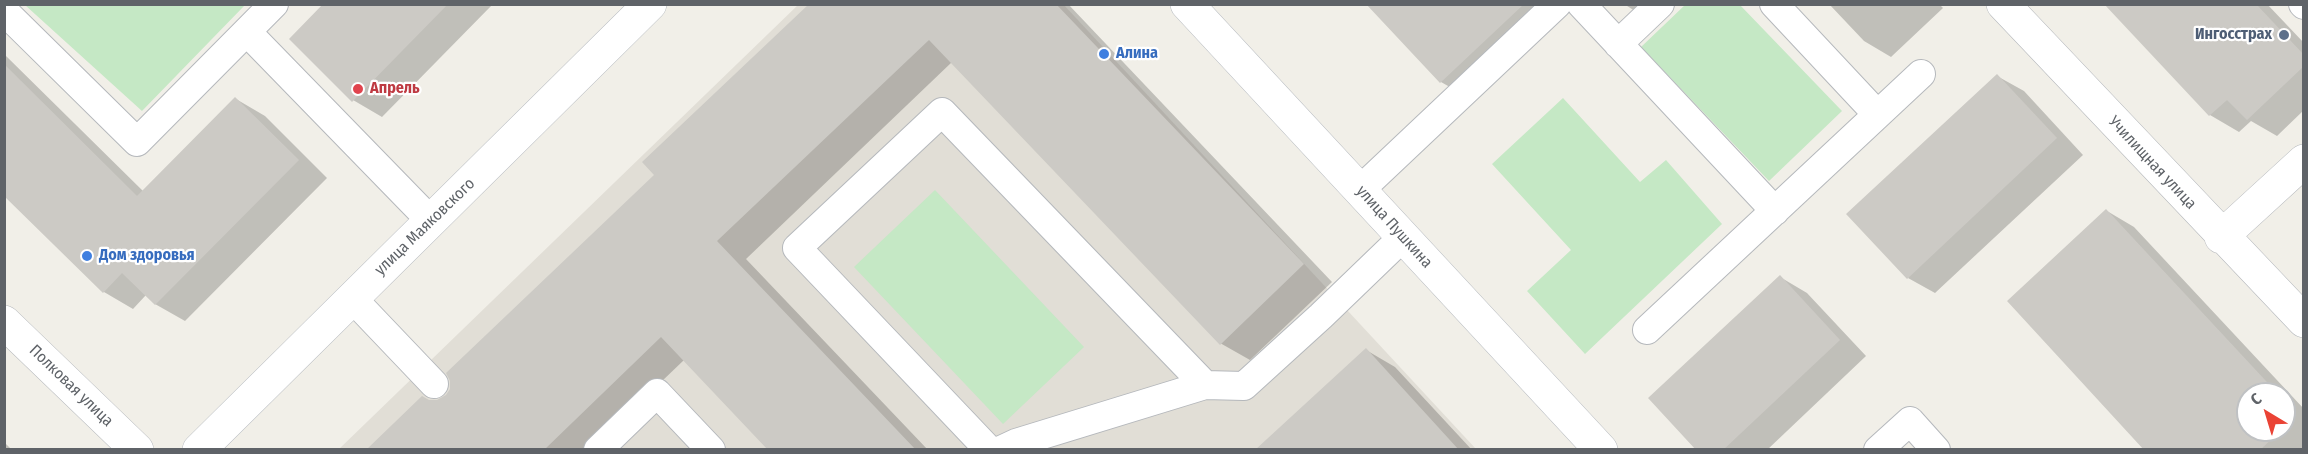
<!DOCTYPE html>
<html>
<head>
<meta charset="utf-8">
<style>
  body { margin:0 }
  #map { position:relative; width:2308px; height:454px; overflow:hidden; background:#f1efe8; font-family:"Fira Sans Condensed",sans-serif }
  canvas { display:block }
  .frame { position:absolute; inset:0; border:6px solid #5f6368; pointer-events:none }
  .north { position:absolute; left:2236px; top:382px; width:60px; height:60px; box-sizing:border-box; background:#fff; border:2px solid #bfc1c3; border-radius:50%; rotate:322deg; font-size:16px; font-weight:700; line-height:24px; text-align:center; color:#5f6368 }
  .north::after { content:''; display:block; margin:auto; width:21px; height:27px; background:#ea4335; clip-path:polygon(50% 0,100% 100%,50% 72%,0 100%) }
</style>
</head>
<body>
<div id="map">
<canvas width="2308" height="454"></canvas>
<div class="frame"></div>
<div class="north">С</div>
</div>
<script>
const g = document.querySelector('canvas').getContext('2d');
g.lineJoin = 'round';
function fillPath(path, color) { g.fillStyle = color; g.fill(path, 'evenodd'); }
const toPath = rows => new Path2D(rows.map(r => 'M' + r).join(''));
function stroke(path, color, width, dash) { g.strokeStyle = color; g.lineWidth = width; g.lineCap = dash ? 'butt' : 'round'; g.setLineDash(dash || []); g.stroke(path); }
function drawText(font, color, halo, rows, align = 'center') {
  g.font = font + ' "Fira Sans Condensed",sans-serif'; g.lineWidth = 4.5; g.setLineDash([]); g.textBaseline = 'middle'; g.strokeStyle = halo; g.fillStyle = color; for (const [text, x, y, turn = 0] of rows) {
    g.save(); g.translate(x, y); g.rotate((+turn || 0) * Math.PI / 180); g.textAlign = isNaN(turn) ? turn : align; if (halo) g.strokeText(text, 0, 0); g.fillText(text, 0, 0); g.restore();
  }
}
const education = toPath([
  [799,4,1064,5,1476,449,338,450]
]);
const green = toPath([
  [25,5,245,5,142,111],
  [1685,5,1740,5,1842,111,1769,181,1641,47],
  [1563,98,1640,182,1666,160,1722,224,1585,354,1527,291,1571,250,1492,164],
  [935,190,1084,347,1003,424,854,267]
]);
const shadow = toPath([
  [325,4,493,4,382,117,353,100],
  [811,4,1068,4,1332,282,1250,360,1220,343,952,62,746,259,928,450,770,450,684,360,590,450,368,450,429,401,438,402,447,397,656,175],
  [1368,4,1544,4,1471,99,1441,82],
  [1624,4,1665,4,1649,20],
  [1829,4,1939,4,1943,8,1891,57,1864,41],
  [2106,4,2267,4,2304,43,2304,110,2277,136,2251,121,2239,132,2210,115],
  [4,54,144,192,236,99,265,116,327,178,185,321,155,304,146,295,133,309,104,292,4,194],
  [1997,76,2024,91,2083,155,1935,293,1908,278],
  [2107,211,2134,227,2304,409,2304,450,2146,450],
  [2248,394,2284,394,2284,430,2248,430],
  [1780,277,1807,293,1866,356,1767,450,1698,450],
  [1366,350,1395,367,1472,450,1258,450],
  [4,442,12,450,4,450]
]);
const building = toPath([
  [323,4,448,4,352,102,289,39],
  [809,4,1056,4,1304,264,1220,345,929,40,717,241,916,450,768,450,661,337,544,450,366,450,422,396,429,400,437,400,446,395,450,389,450,381,446,373,654,175,642,162],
  [1366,4,1524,4,1440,83],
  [2104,4,2256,4,2304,55,2304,66,2247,120,2227,100,2209,116],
  [4,64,137,196,235,97,299,160,155,305,122,273,103,293,4,196],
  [1997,74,2057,138,1907,279,1846,214],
  [2106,209,2278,394,2248,394,2248,430,2281,430,2260,450,2144,450,2007,301],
  [1780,275,1840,340,1723,450,1696,450,1648,398],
  [1366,348,1459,450,1255,450]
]);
const lane = toPath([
  [1581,4,1775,211],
  [1774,4,1877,114],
  [2303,4,2304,5],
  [4,11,137,142,274,4],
  [247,32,431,221],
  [1618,44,1660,4],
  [1360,190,1557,4],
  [352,298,434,384],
  [1647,330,1921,74],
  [598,450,657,393,711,450],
  [989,450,797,248,942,112,1205,385],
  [1001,450,1016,443,1205,385,1244,386,1321,316,1403,237],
  [1878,450,1910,421,1936,450]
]);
const street = toPath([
  [2003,4,2304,321],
  [2221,237,2304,161],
  [4,322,137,450]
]);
const secondary = toPath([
  [1187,4,1601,450],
  [199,450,650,4]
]);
const markers = [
  [2284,35,6,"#5c6f8a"],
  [1104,54,6,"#3f7fe0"],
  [358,89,6,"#e0444e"],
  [87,256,6,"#3f7fe0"]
];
const serviceNames = [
  ["Ингосстрах",2272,35]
];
const shopNames = [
  ["Алина",1116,54],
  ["Дом здоровья",99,256]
];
const healthNames = [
  ["Апрель",370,89]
];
const streetNames = [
  ["Училищная улица",2152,163,47],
  ["улица Маяковского",425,227,-44],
  ["улица Пушкина",1394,227,48],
  ["Полковая улица",71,386,44]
];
fillPath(education, '#e1ded6');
fillPath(green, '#c5e8c5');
fillPath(shadow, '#0003');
fillPath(building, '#cccac5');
stroke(lane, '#b5b8bc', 30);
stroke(street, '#b5b8bc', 34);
stroke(secondary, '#b6babf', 34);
stroke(lane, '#fff', 28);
stroke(street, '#fff', 33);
stroke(secondary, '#fff', 33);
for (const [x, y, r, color] of markers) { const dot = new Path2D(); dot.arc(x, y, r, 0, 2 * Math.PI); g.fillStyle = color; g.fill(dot); stroke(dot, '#fff', 2); }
drawText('bold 16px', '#4e5e75', '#fff', serviceNames, 'right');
drawText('bold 16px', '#366cbe', '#fff', shopNames, 'left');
drawText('bold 16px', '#be3a42', '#fff', healthNames, 'left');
drawText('16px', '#5f6368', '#fff', streetNames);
</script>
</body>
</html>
